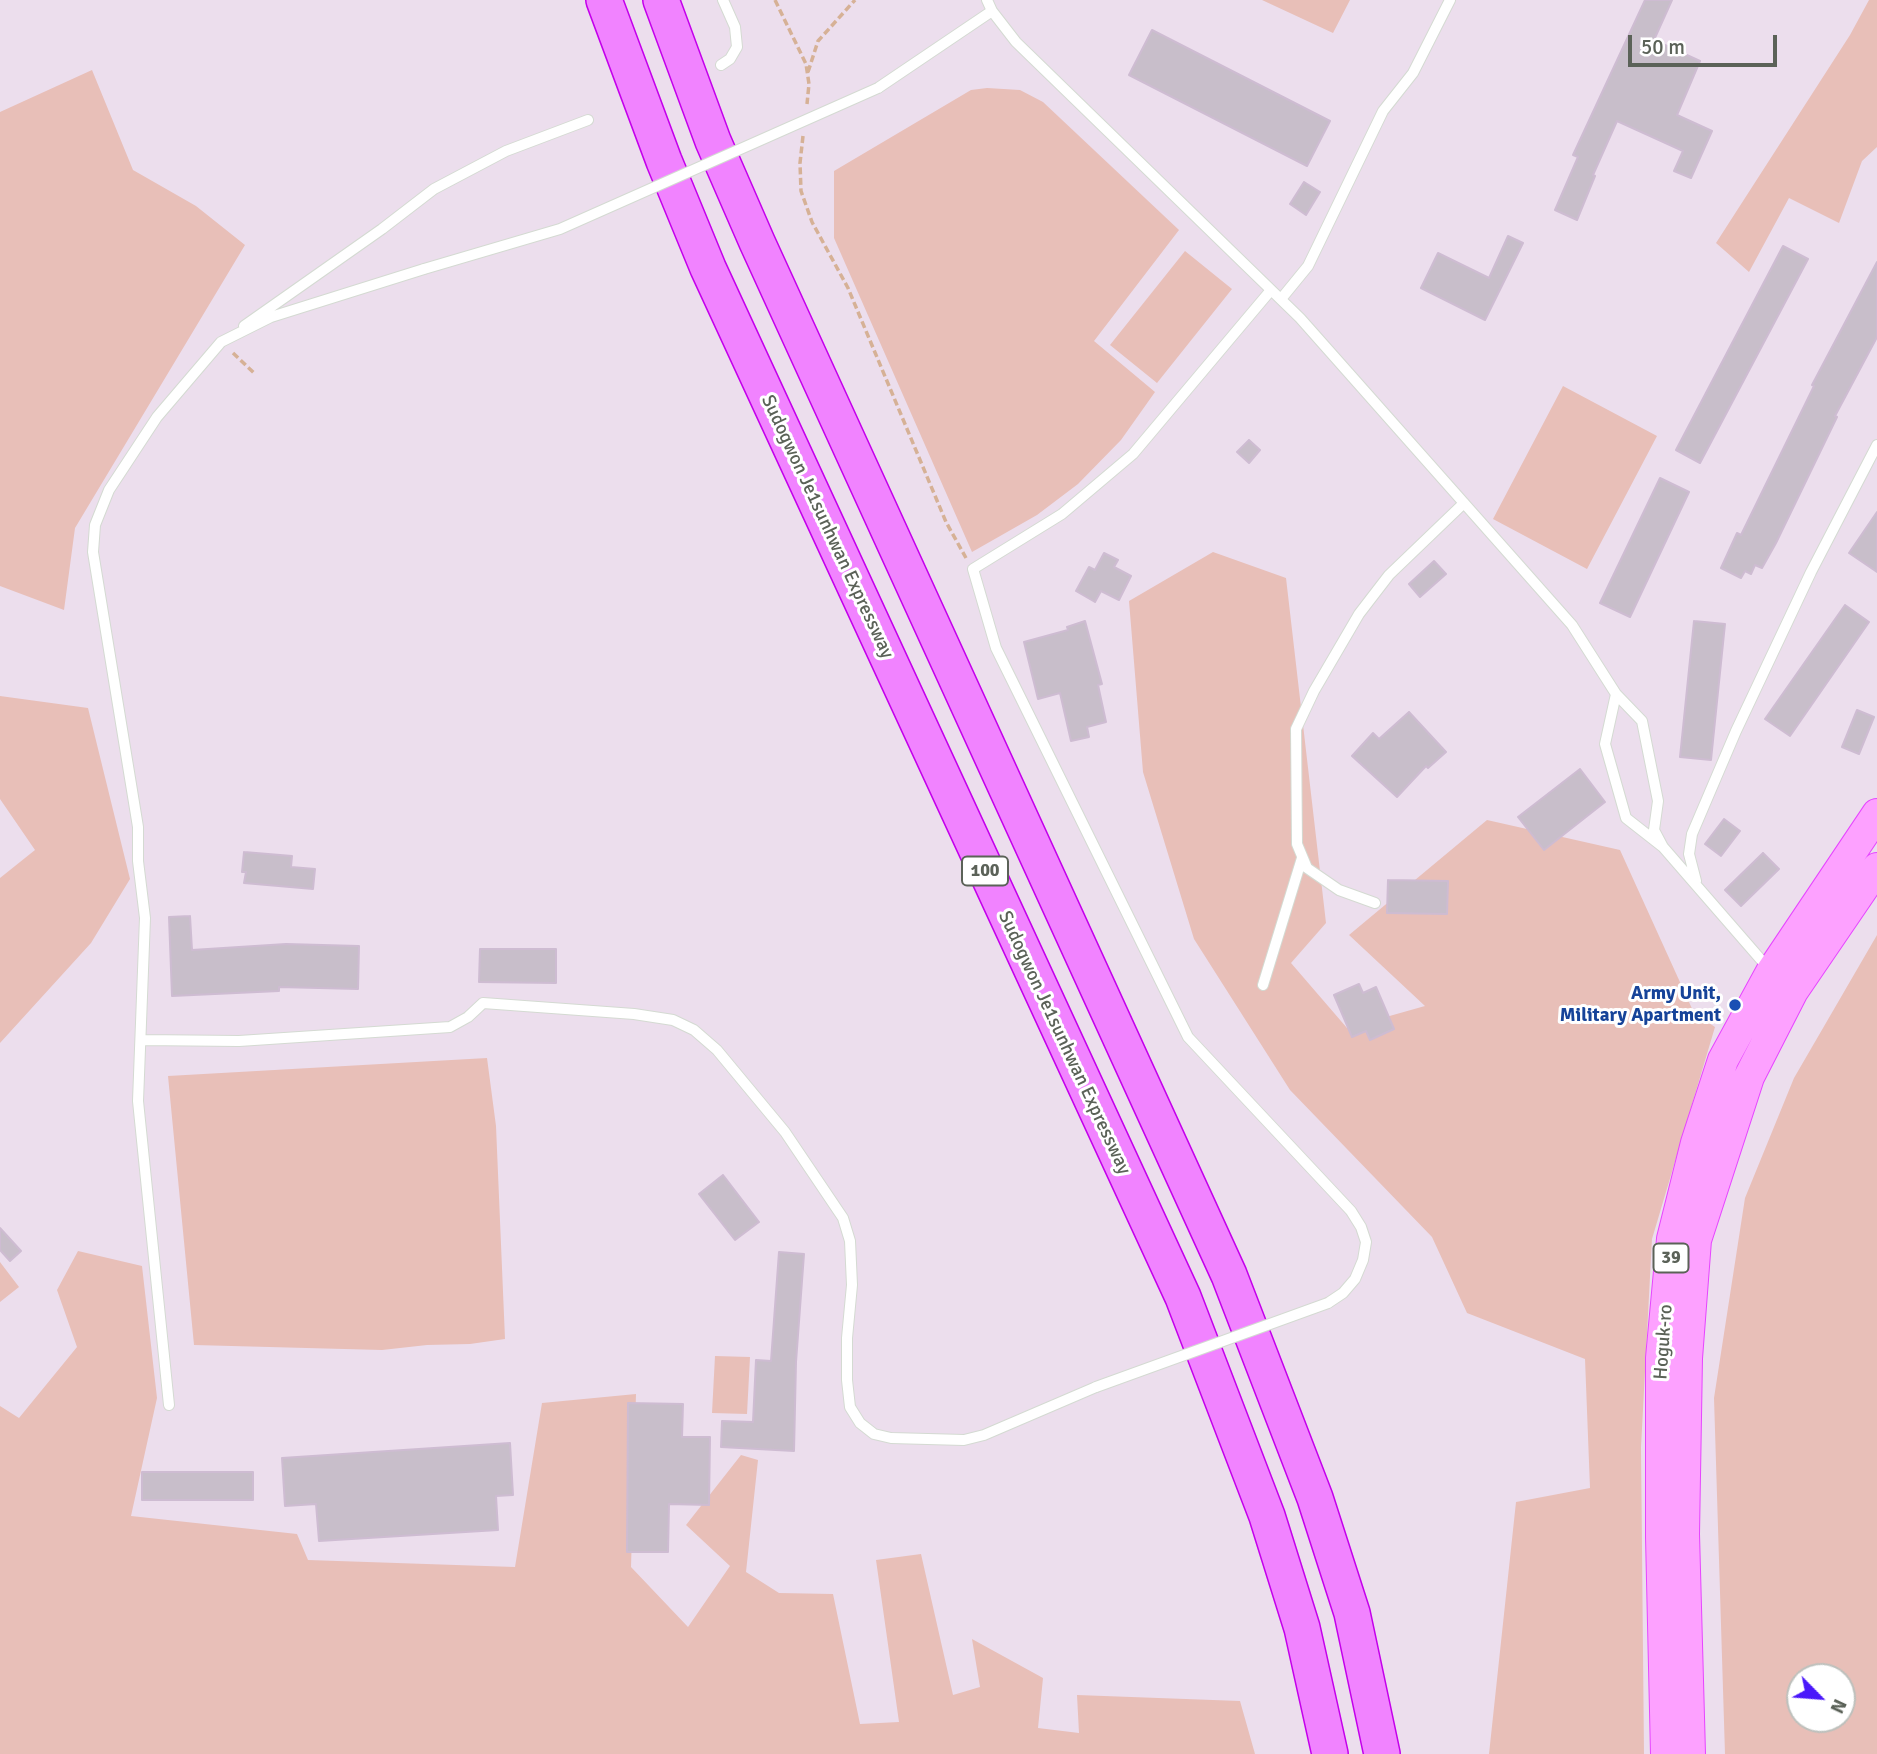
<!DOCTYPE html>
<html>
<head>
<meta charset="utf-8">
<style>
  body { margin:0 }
  #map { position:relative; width:1877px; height:1754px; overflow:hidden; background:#ecdeed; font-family:Signika,sans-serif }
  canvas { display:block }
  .north { position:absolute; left:1786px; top:1663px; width:70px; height:70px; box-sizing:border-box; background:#fff; border:2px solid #bdc0bc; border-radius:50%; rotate:115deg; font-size:19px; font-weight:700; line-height:28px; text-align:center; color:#5b6258 }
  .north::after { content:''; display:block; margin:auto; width:24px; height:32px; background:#4a18fa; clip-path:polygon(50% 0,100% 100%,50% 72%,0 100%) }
  .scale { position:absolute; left:1628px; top:35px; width:149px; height:32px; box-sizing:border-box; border:4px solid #5b6258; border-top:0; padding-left:9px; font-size:21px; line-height:24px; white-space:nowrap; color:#5b6258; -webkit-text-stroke:5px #fff; paint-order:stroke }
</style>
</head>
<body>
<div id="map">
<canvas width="1877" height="1754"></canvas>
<div class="north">N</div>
<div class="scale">50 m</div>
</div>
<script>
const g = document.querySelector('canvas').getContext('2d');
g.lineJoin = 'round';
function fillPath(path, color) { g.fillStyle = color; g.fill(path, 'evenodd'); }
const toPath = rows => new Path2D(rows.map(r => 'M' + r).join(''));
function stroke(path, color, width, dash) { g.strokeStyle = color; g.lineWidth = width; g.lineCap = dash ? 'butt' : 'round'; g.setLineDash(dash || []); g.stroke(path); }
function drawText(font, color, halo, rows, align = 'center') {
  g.font = font + ' Signika,sans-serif'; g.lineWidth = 6; g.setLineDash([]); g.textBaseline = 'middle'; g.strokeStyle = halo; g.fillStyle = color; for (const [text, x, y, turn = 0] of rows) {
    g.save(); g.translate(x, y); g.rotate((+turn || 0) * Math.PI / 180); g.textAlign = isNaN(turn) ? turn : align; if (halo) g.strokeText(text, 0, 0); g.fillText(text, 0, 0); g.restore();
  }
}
const green = toPath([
  [1262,0,1350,0,1333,33],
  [1869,0,1877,0,1877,147,1862,161,1839,223,1789,198,1749,272,1716,243,1850,35],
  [92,70,133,170,196,206,245,245,75,528,64,610,0,586,0,112],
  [987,88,1020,90,1043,102,1179,230,1094,341,1155,392,1121,440,1078,484,1037,515,972,552,834,238,834,171,971,90],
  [1185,251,1232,289,1157,383,1110,345],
  [1563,386,1657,436,1587,569,1493,519],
  [1213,552,1286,578,1326,923,1291,963,1347,1028,1425,1006,1349,935,1487,820,1620,850,1694,1013,1715,1027,1652,1239,1641,1447,1644,1754,1489,1754,1516,1502,1590,1488,1585,1359,1467,1313,1432,1237,1290,1090,1194,939,1143,772,1129,601],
  [0,696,88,708,130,879,91,943,0,1043,0,878,35,850,0,799],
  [1877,935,1877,1754,1725,1754,1714,1398,1745,1198,1794,1078],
  [1800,1677,1842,1677,1842,1719,1800,1719],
  [487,1058,496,1126,505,1339,470,1344,427,1345,382,1350,194,1345,168,1076],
  [78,1251,142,1266,157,1398,131,1516,297,1534,308,1560,515,1567,542,1403,636,1394,631,1567,688,1627,730,1566,686,1525,741,1455,758,1460,746,1572,779,1593,833,1594,860,1724,899,1722,876,1560,921,1554,953,1695,980,1687,972,1639,1043,1678,1038,1728,1079,1733,1077,1695,1240,1701,1255,1754,0,1754,0,1406,19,1418,77,1347,57,1290],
  [0,1262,19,1287,0,1302],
  [715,1356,750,1357,747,1414,712,1413]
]);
const building = toPath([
  [1645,0,1672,0,1654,40,1700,61,1677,115,1712,131,1691,178,1674,171,1683,151,1617,121,1593,175,1595,176,1577,220,1555,210,1578,157,1573,155,1645,0],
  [1152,30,1330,121,1307,166,1129,75,1152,30],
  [1304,182,1320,192,1306,215,1290,204,1304,182],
  [1508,236,1523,243,1485,320,1421,288,1438,253,1489,278,1508,236],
  [1783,246,1808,259,1700,463,1676,450,1783,246],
  [1877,262,1877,337,1835,416,1837,417,1776,543,1762,568,1755,565,1751,574,1745,571,1741,578,1721,568,1737,533,1741,535,1814,386,1812,385,1877,262],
  [1249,440,1260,450,1249,463,1237,452,1249,440],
  [1660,478,1689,492,1630,617,1600,603,1660,478],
  [1877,512,1877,572,1849,553,1877,512],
  [1104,553,1118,560,1114,567,1131,576,1119,600,1101,591,1095,602,1076,591,1089,567,1095,570,1104,553],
  [1434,561,1446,574,1420,597,1409,584,1434,561],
  [1845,605,1869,622,1790,736,1765,719,1845,605],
  [1085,621,1102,684,1098,685,1106,722,1087,727,1089,737,1071,741,1060,693,1038,699,1024,642,1068,630,1067,627,1085,621],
  [1694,621,1725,624,1711,760,1680,757,1694,621],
  [1857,710,1874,717,1859,754,1842,747,1857,710],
  [1409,712,1446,752,1428,768,1426,766,1397,797,1352,756,1373,733,1379,739,1409,712],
  [1580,769,1605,802,1544,850,1518,817,1580,769],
  [1724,819,1740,831,1721,856,1705,844,1724,819],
  [244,852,292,856,291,867,315,869,313,889,244,883,246,872,242,872,244,852],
  [1763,853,1779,869,1741,906,1725,890,1763,853],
  [1388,880,1448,881,1447,914,1387,913,1388,880],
  [190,916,192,950,286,944,359,946,358,989,279,987,279,991,172,996,169,917,190,916],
  [480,949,556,949,556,983,479,982,480,949],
  [1359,984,1363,993,1376,987,1394,1029,1370,1040,1366,1031,1352,1037,1334,995,1359,984],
  [723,1175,759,1222,735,1240,699,1194,723,1175],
  [0,1228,21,1251,10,1261,0,1250,0,1228],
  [779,1252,804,1254,796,1362,794,1451,721,1447,722,1421,753,1422,756,1360,771,1361,779,1252],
  [628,1403,683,1404,682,1437,710,1437,709,1505,669,1504,668,1552,627,1552,628,1403],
  [510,1443,513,1495,496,1496,498,1530,319,1541,316,1504,285,1506,282,1458,510,1443],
  [142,1472,253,1472,253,1500,142,1500,142,1472]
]);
const path = toPath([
  [775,0,806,64,809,84,807,104],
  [808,72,818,41,855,0],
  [803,136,800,163,801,191,812,222,848,288,946,522,966,558],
  [233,353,254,373]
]);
const service = toPath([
  [987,0,992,11,1016,42,1300,318,1572,625,1616,694],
  [721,65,730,59,737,47,735,27,723,0],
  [878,88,992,11],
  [1271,290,1133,454,1062,514,973,569,996,648,1188,1037,1351,1211,1361,1227,1366,1242,1363,1260,1355,1279,1343,1293,1328,1303],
  [1281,299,1308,266,1383,111,1413,73,1450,0],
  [244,326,382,229,434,189,506,151,588,120],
  [1663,847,1654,830,1658,801,1642,721,1616,694,1605,744,1626,818,1663,847,1769,969],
  [1696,881,1689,854,1692,834,1736,731,1811,572,1877,445],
  [1375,903,1339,890,1307,868,1297,844,1296,729,1314,691,1359,614,1389,575,1464,503],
  [1263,985,1302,858],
  [141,1040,239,1041,450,1027,468,1017,483,1003,634,1014,673,1020,694,1030,717,1050,785,1132,843,1218,850,1241,852,1285,847,1338,847,1380,850,1407,860,1423,874,1434,891,1438,964,1440,984,1435,1096,1387],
  [169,1405,138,1101,145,918,138,861,138,827,93,552,95,525,109,490,157,417,221,342,271,317,424,269]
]);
const primary = toPath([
  [1666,1754,1661,1537,1661,1358,1672,1239,1696,1143,1723,1060,1771,972,1877,814],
  [1690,1754,1684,1534,1687,1358,1696,1240,1749,1077,1793,991,1877,868]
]);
const motorway = toPath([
  [604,0,664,161,708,268,1183,1297,1267,1516,1302,1628,1330,1754],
  [661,0,713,141,757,242,1229,1275,1315,1498,1352,1613,1382,1754]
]);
const serviceBridge = toPath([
  [424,269,560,229,878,88],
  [1096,1387,1328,1303]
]);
const markers = [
  [1735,1005,7,"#1a4fb4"]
];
const shields = [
  [985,871,46],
  [1671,1258,35]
];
const shieldNames = [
  ["100",985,871],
  ["39",1671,1258]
];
const streetNames = [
  ["Sudogwon Je1sunhwan Expressway",827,527,65],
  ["Sudogwon Je1sunhwan Expressway",1064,1043,65],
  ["Hoguk-ro",1664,1342,-86]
];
const transitNames = [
  ["Army Unit,",1721,994],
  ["Military Apartment",1721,1016]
];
fillPath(green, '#e8bfb8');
fillPath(building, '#c8beca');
stroke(building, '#cebcd2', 2);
stroke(service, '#d4dad2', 12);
stroke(primary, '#e645ff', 32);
stroke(motorway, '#c400eb', 38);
stroke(path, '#d6b196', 3.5, [7, 3.5]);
stroke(service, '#fff', 10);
stroke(primary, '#fda1ff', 30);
stroke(motorway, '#f183ff', 35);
stroke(serviceBridge, '#d4dad2', 12, []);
stroke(serviceBridge, '#fff', 10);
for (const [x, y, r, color] of markers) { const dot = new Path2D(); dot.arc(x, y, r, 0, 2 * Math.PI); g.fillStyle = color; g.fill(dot); stroke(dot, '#fff', 2.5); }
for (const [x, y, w] of shields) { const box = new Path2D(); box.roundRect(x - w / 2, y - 14.5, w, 29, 5); g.fillStyle = '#fff'; g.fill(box); stroke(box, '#5b6258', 2); }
drawText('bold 18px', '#5b6258', null, shieldNames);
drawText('19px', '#5b6258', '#fff', streetNames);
drawText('bold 19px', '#164399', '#fff', transitNames, 'right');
</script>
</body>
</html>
